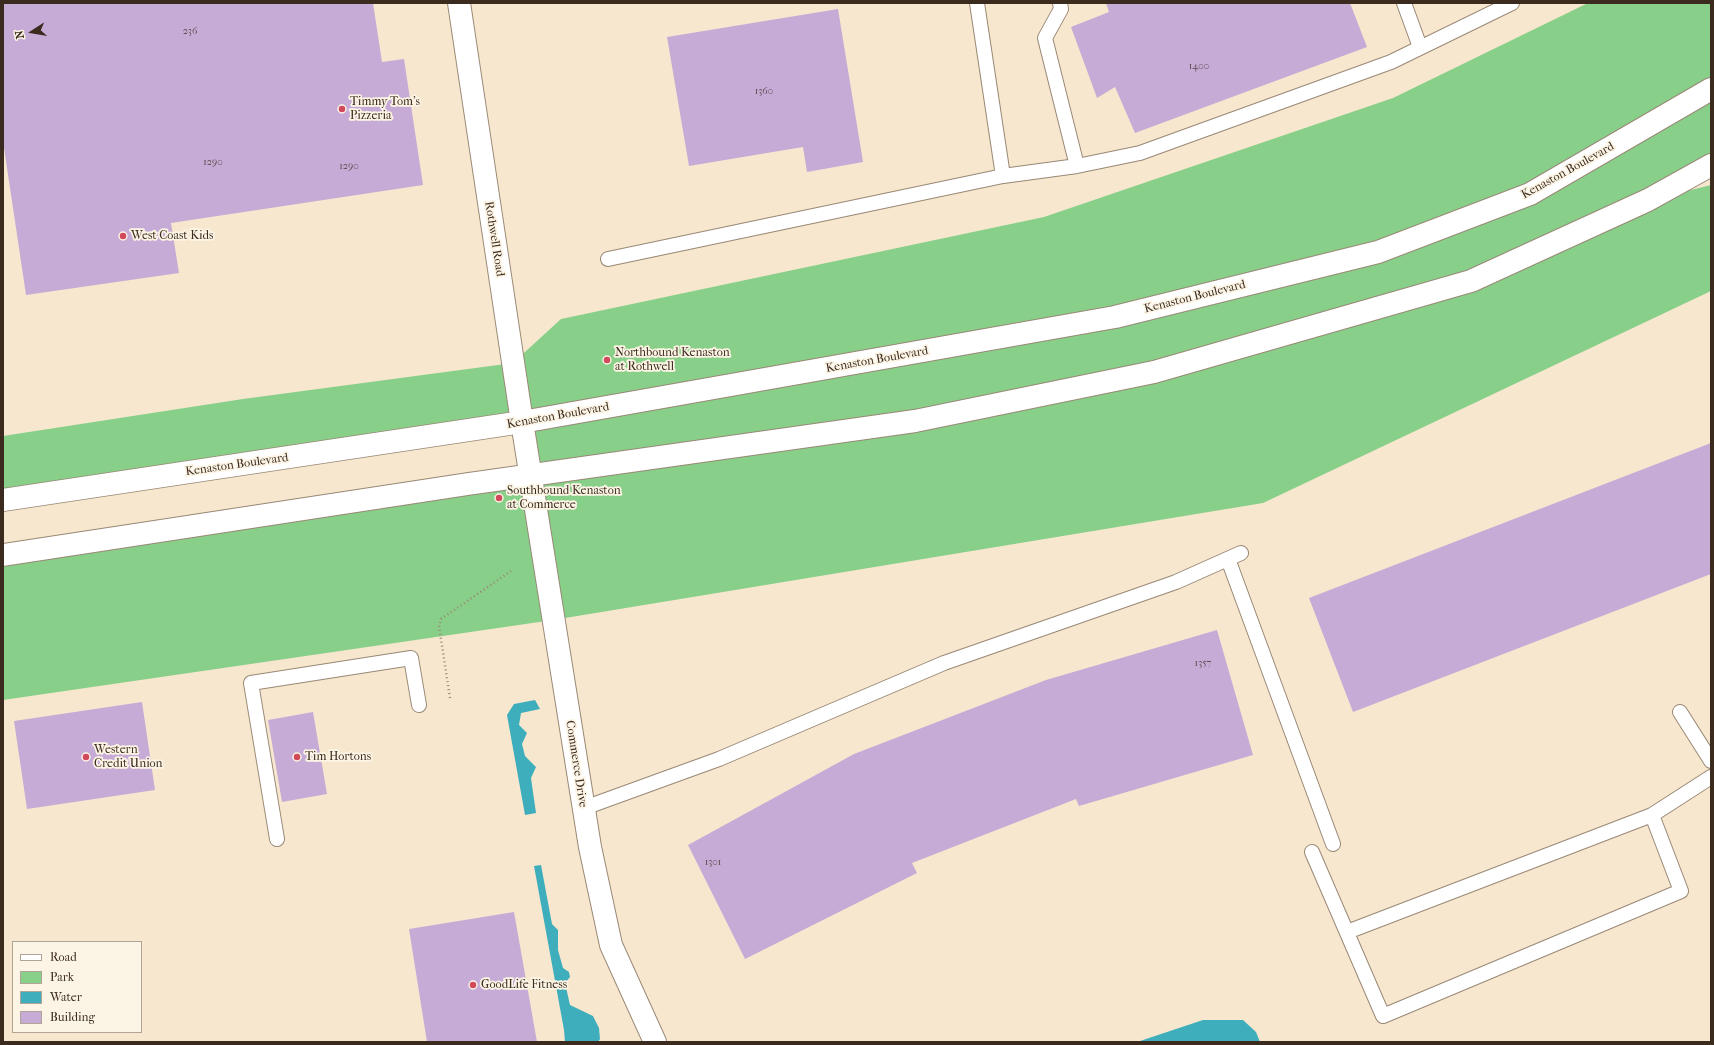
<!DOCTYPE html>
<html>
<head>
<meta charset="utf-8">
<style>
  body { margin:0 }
  #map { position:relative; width:1714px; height:1045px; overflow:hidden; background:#f7e7ce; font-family:"IM FELL French Canon",serif }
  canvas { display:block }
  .frame { position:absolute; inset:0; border:4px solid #3b2a1e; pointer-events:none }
  .legend { position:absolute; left:12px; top:941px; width:130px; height:92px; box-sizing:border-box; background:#fcf5e5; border:1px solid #afa495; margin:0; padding:5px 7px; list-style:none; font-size:12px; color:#3b2a1e }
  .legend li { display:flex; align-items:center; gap:8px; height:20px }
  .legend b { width:20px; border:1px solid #afa495 }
  .north { position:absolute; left:12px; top:12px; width:40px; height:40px; -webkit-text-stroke:3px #fcf5e5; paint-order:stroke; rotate:258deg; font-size:11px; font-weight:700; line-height:16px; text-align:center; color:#3b2a1e }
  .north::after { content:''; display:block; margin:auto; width:14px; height:18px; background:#3b2a1e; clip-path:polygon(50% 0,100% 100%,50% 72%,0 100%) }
</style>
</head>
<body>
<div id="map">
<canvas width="1714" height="1045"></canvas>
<div class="frame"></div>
<ul class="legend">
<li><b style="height:5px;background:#fff"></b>Road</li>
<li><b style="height:11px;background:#88cf89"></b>Park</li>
<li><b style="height:11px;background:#3faebc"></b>Water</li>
<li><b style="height:11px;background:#c7abd7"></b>Building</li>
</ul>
<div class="north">N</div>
</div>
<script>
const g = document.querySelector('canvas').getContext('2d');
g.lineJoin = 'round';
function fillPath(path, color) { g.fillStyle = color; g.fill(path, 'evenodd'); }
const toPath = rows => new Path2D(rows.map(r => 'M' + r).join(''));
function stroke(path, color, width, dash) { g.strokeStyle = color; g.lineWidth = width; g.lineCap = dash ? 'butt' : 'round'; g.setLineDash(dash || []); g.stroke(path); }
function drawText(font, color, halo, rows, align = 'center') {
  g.font = font + ' "IM FELL French Canon",serif'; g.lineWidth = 3.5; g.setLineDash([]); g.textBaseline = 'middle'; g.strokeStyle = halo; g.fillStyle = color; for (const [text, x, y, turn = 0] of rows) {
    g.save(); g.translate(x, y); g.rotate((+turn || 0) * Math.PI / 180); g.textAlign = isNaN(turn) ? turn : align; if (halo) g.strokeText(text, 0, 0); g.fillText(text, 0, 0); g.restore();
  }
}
const green = toPath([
  [1588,3,1711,3,1711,165,1650,200,1711,185,1711,291,1263,503,553,620,3,700,3,555,530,476,522,423,3,498,3,436,243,399,513,363,561,319,1044,217,1393,98]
]);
const water = toPath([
  [535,700,540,709,521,713,519,725,527,733,522,744,525,756,536,767,531,778,536,813,525,815,507,715,514,704],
  [541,865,552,924,558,930,558,950,563,968,569,972,570,977,565,983,570,1005,593,1016,599,1028,600,1039,598,1042,565,1042,564,1030,534,866],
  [1203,1020,1243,1020,1256,1032,1260,1042,1137,1042]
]);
const building = toPath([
  [3,3,373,3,382,62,404,59,423,185,171,223,179,273,26,295,3,141],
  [1106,3,1350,3,1367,47,1135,133,1115,87,1097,98,1071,27,1109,12],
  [838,9,863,162,807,172,803,147,689,166,667,37],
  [1711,443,1711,574,1353,712,1309,598],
  [1217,630,1253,755,1079,806,1076,799,912,863,917,873,745,959,688,845,854,754,1046,680],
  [142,702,155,790,27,809,14,721],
  [313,712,327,794,282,802,268,720],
  [514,912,537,1042,427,1042,409,929]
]);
const path = toPath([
  [450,698,439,626,441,619,511,571]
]);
const lane = toPath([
  [977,3,1003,176],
  [1060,3,1061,9,1045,38,1077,166],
  [1404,3,1420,47],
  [608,259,1003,176,1077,166,1140,153,1391,62,1512,3],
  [1228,559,1333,844],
  [1680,712,1711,761],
  [584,808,719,759,944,663,1176,582,1241,553],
  [1652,815,1711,777],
  [277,839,251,683,411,658,419,705],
  [1312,852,1383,1016,1681,891,1652,815,1347,932]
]);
const street = toPath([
  [459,3,522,422,590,847,611,945,655,1042]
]);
const primary = toPath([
  [3,500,522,422,1115,317,1378,252,1530,194,1711,89],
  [3,555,468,484,915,421,1154,372,1471,281,1648,200,1711,165]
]);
const markers = [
  [342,109,4,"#d1495b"],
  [123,236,4,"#d1495b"],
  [607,360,4,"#d1495b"],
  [499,498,4,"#d1495b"],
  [86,757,4,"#d1495b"],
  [297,757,4,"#d1495b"],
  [473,985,4,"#d1495b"]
];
const numberNames = [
  ["236",190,32],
  ["1400",1199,67],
  ["1360",764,92],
  ["1290",213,163],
  ["1290",349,167],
  ["1357",1203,664],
  ["1301",713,863]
];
const poiNames = [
  ["Timmy Tom's",350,102],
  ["Pizzeria",350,116],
  ["West Coast Kids",131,236],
  ["Northbound Kenaston",615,353],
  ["at Rothwell",615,367],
  ["Southbound Kenaston",507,491],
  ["at Commerce",507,505],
  ["Western",94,750],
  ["Credit Union",94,764],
  ["Tim Hortons",305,757],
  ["GoodLife Fitness",481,985]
];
const streetNames = [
  ["Kenaston Boulevard",1568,171,-29],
  ["Rothwell Road",494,239,81],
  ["Kenaston Boulevard",1195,297,-14],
  ["Kenaston Boulevard",877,360,-10],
  ["Kenaston Boulevard",558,416,-10],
  ["Kenaston Boulevard",237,465,-8],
  ["Commerce Drive",576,764,81]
];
fillPath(green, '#88cf89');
fillPath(water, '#3faebc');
fillPath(building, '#c7abd7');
stroke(lane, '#998876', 16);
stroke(street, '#998876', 24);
stroke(primary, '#998876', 24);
stroke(path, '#998876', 2.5, [1, 3]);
stroke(lane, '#fff', 14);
stroke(street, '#fff', 22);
stroke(primary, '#fff', 22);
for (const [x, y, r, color] of markers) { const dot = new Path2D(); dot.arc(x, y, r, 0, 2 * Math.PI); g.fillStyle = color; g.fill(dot); stroke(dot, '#fcf5e5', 1.5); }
drawText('10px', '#5e4a4c', null, numberNames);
drawText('12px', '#3b2a1e', '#fcf5e5', poiNames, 'left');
drawText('12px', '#3b2a1e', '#fcf5e5', streetNames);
</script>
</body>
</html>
